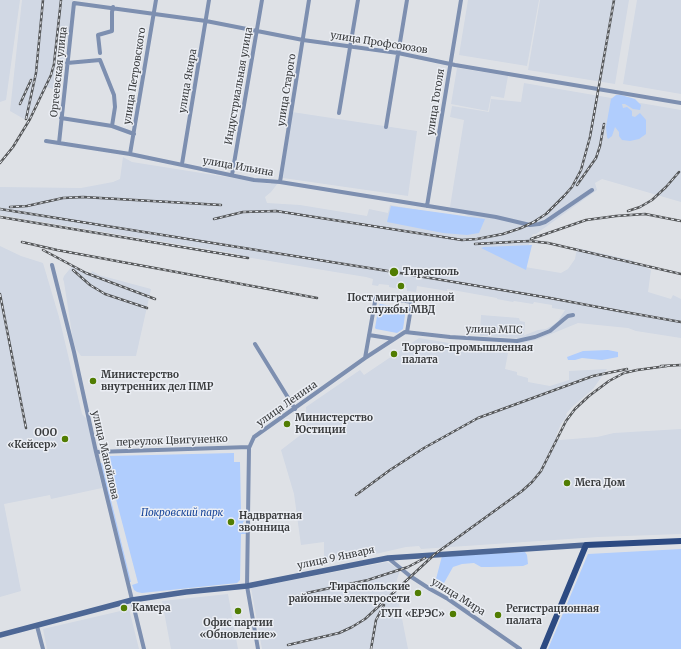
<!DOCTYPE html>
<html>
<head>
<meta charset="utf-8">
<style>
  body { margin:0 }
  canvas { display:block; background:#dee1e6 }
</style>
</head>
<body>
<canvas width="681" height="649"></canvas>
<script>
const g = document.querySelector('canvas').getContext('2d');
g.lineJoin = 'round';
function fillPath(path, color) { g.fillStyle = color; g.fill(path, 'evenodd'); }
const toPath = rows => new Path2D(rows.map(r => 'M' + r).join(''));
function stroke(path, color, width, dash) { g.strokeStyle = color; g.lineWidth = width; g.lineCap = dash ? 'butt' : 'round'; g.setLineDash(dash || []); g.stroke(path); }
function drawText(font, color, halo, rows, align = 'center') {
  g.font = font + ' Merriweather,serif'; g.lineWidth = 3; g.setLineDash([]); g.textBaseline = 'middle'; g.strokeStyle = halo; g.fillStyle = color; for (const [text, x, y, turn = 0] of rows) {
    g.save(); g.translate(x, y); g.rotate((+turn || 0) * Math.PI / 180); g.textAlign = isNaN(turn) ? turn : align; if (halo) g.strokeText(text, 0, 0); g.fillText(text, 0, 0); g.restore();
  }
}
const built = toPath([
  [0,0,20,0,6,100,0,102],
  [22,0,73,0,60,92,45,86,28,119,24,119,10,111],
  [468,0,539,0,527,66,459,55],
  [540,0,629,0,615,84,528,70],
  [637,0,681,0,681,94,623,84],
  [457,68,508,76,504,98,491,96,488,111,451,104],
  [524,83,681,110,681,202,602,179,595,183,597,190,536,234,533,234,530,240,525,267,561,273,568,269,575,259,577,248,631,260,651,270,648,292,671,299,673,295,681,299,681,338,636,331,628,328,578,323,539,339,515,345,517,338,538,330,546,329,553,325,558,321,565,310,552,308,552,305,534,302,533,304,514,301,513,302,497,299,497,298,447,289,447,291,417,286,416,292,407,291,407,288,400,287,399,289,389,287,389,285,379,284,378,286,372,285,373,279,366,277,335,272,240,256,238,254,0,215,0,187,81,188,113,182,120,179,123,157,132,162,271,184,272,182,278,183,271,192,265,197,267,203,300,205,367,216,369,209,388,213,390,205,477,220,450,207,464,120,450,117,452,106,489,112,491,99,521,102],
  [292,112,417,131,408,196,283,178],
  [0,246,21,256,43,263,59,317,82,414,87,419,102,488,51,499,50,495,4,504,21,591,0,597],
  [73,265,91,274,92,271,99,275,151,289,136,356,81,356,76,349,73,340,64,282,63,279,64,276],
  [481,315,519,318,520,321,525,322,524,336,516,338,480,336],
  [419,338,467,346,467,349,508,353,505,369,517,372,517,375,528,378,528,382,550,386,569,380,569,371,607,369,593,389,572,407,566,414,567,416,561,424,556,436,560,440,597,437,614,433,681,429,681,534,598,537,421,549,419,546,406,547,358,558,356,553,326,559,324,557,324,542,301,545,294,494,281,450,307,430,306,407,360,370,364,375],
  [387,562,400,570,394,589,397,593,408,649,262,649,251,588],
  [228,594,238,649,171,649,162,601],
  [129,609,139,649,47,649,43,629]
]);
const green = toPath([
  [616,95,621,95,635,99,641,105,640,110,633,109,625,104,622,104,623,108,627,107,632,111,632,116,635,117,640,113,646,120,646,134,639,139,630,141,622,140,619,136,619,132,615,127,612,136,608,139,607,137,606,127,611,99],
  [391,206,428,211,485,219,479,233,467,235,443,233,387,222],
  [532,245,526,270,481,248,484,247],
  [380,304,406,308,403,329,397,333,376,329,375,328,379,305],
  [608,350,618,352,618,357,602,360,582,358,575,360,568,360,567,357,583,351],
  [234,453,234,462,240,462,241,511,246,512,246,520,243,522,243,525,246,527,246,534,241,534,240,580,237,583,142,593,137,592,134,590,132,585,138,583,106,461,109,456],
  [100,463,102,463,131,582,129,582],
  [681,549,681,649,548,649,588,554],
  [525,552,527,555,528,564,523,566,489,567,481,567,474,563,462,564,453,567,444,583,440,587,437,587,436,579,442,556]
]);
const street = toPath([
  [100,53,98,35,112,31,112,12,113,7],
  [67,63,100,60,114,95,115,107,112,126,134,134],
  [339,113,358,0],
  [61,118,112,126],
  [386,127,407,0],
  [46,141,130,154,254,180,280,182,496,217,530,225,539,224,545,222,592,190],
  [59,143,74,3,206,21,303,40,398,53,455,65,681,103],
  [130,154,156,0],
  [182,164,209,0],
  [232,175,262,0],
  [280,182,309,0],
  [427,206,461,0],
  [52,265,74,352,96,452,144,649],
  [369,335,394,339],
  [255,344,295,409],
  [365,358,376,296,412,302,407,332],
  [96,452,249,447],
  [388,558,410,576,430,589,448,599,520,649],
  [37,626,43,649],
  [258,649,247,586,249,448,254,437,365,358,405,332,450,337,517,341,535,337,550,331,563,320,568,316,573,315]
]);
const secondary = toPath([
  [0,635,132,600,186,592,247,586,388,558,586,545]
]);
const primary = toPath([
  [543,649,586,545,681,541]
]);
const rail = toPath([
  [20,104,31,80],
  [26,119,36,73,43,0],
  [0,163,13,147,30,119,51,75,54,64,61,0],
  [577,185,596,158,600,146,604,124],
  [10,207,27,206,63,198,83,197,221,205],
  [0,209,394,272,550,298,619,311,681,322],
  [628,211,640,207,652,200,666,187,679,172],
  [0,217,248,258],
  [214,219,243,212,276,211,462,240,477,239,503,234,521,228,536,221],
  [532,223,546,214,564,196,572,187,581,170,590,137,614,0],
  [531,239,586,220,616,216,645,214,681,221],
  [22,242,57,250,317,298],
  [475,244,529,241,548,243,681,274],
  [43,250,86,273,155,299],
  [73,270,90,285,105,294,147,308],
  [0,294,26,428],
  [661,366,681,365],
  [356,495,390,470,424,448,478,418,593,376,627,369],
  [302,594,368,580,408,567,425,558],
  [288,645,339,633,352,627,365,619,435,554,522,491,532,482,541,471,566,421,575,409,589,396,609,381,624,373,637,370,667,366],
  [371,649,376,620,384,605]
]);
const markers = [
  [394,272,5,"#517d02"],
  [401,286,4,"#517d02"],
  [394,354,4,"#517d02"],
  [93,381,4,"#517d02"],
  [287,424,4,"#517d02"],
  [65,439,4,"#517d02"],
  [567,483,4,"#517d02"],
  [231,522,4,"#517d02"],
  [418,593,4,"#517d02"],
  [124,608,4,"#517d02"],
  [238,611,4,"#517d02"],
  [453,614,4,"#517d02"],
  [498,615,4,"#517d02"]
];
const streetNames = [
  ["улица Профсоюзов",379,43,9],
  ["Оргеевская улица",59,72,-84],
  ["улица Петровского",135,76,-81],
  ["улица Якира",188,81,-80],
  ["Индустриальная улица",239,86,-80],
  ["улица Старого",287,90,-81],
  ["улица Гоголя",436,102,-81],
  ["улица Ильина",238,167,10],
  ["улица МПС",494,330,1],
  ["улица Ленина",287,404,-35],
  ["переулок Цвигуненко",172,441,-2],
  ["улица Манойлова",105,455,77],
  ["улица 9 Января",336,558,-12],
  ["улица Мира",458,597,32]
];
const poiNames = [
  ["Тирасполь",403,272],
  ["Пост миграционной",401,298,"center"],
  ["службы МВД",401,310,"center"],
  ["Торгово-промышленная",402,348],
  ["палата",402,360],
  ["Министерство",101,375],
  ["внутренних дел ПМР",101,387],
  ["Министерство",295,418],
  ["Юстиции",295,430],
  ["ООО",57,433,"right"],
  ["«Кейсер»",57,445,"right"],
  ["Мега Дом",575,483],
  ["Надвратная",239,516],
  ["звонница",239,528],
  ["Тираспольские",410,587,"right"],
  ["районные электросети",410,599,"right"],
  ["Камера",132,608],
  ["Регистрационная",506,609],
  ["палата",506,621],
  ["ГУП «ЕРЭС»",445,614,"right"],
  ["Офис партии",238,623,"center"],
  ["«Обновление»",238,635,"center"]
];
const parkNames = [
  ["Покровский парк",182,513]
];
fillPath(built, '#d1d8e4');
fillPath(green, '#b0cdfd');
stroke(street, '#7d8fb0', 4);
stroke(secondary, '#4d6795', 5.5);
stroke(primary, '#2c4a82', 6);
stroke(rail, '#555759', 2.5);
stroke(rail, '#ebeef4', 1, [3]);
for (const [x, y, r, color] of markers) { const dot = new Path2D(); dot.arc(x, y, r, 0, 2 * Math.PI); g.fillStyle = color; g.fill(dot); stroke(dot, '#ebeef4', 1.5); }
drawText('10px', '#393b3d', '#ebeef4', streetNames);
drawText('bold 10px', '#393b3d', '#ebeef4', poiNames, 'left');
drawText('italic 10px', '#174599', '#ebeef4', parkNames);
</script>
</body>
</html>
